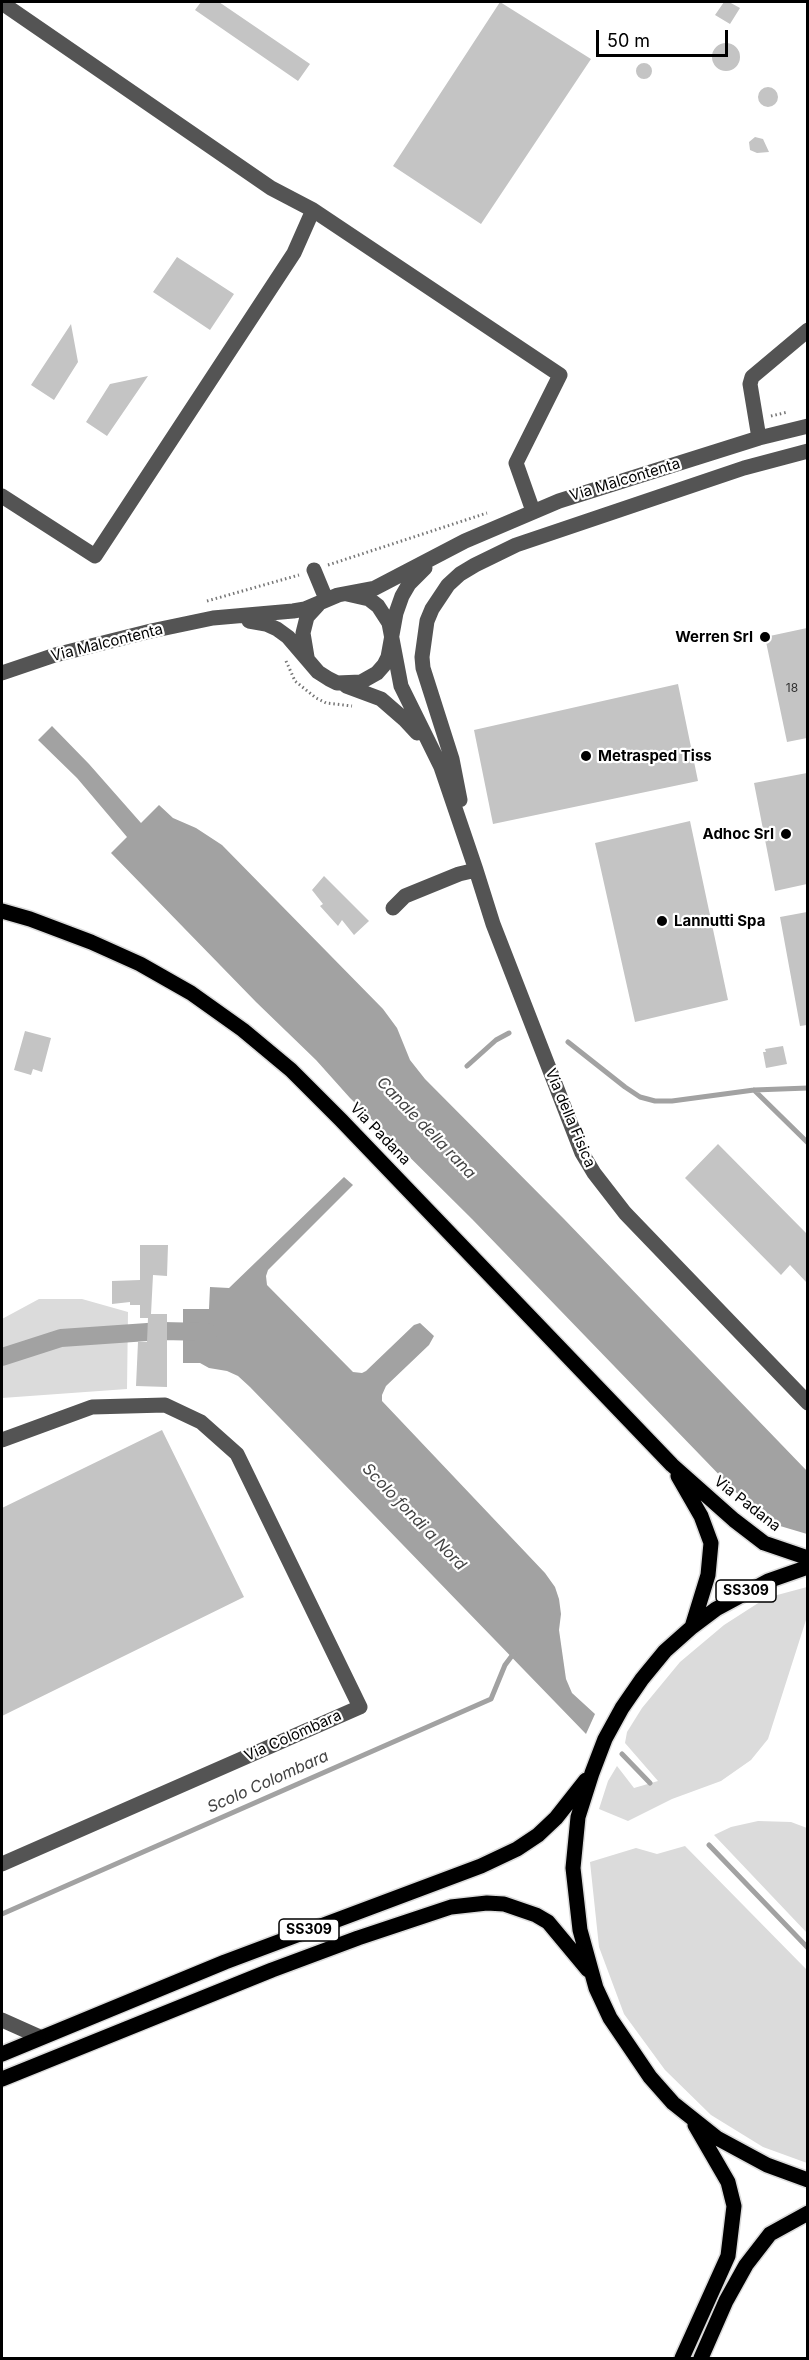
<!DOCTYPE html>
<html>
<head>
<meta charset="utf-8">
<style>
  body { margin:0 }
  #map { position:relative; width:809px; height:2360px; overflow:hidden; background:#fff; font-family:Inter,sans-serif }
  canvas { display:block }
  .frame { position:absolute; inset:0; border:3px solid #000; pointer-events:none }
  .scale { position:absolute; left:596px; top:30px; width:132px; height:27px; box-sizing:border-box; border:3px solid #000; border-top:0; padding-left:8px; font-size:18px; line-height:21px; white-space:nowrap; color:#000; -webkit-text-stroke:4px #fff; paint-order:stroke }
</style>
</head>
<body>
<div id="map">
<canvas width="809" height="2360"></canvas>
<div class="frame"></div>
<div class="scale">50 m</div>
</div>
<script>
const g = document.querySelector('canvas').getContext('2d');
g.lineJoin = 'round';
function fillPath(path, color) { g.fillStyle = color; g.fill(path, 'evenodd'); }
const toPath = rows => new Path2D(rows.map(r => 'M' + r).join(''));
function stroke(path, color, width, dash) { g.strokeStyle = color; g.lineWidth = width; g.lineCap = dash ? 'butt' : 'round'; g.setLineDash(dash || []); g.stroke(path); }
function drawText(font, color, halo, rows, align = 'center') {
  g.font = font + ' Inter,sans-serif'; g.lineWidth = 4.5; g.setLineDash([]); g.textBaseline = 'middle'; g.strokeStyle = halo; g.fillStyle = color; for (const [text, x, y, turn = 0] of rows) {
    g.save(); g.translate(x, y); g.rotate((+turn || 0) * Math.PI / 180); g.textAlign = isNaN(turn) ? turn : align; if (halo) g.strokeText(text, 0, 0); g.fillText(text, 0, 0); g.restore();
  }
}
const green = toPath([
  [39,1299,82,1299,128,1312,127,1389,2,1398,2,1319],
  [807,1587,806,1620,768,1739,751,1760,721,1781,672,1799,628,1821,599,1809,608,1781,617,1766,634,1788,658,1781,625,1743,627,1732,642,1708,680,1662,724,1625,766,1598],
  [758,1821,791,1822,807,1828,807,1933,714,1835,731,1827],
  [685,1846,807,1970,807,2163,763,2147,711,2115,665,2070,624,2014,599,1947,590,1862,636,1848,657,1854]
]);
const water = toPath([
  [52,726,89,764,141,823,159,805,173,818,196,828,222,845,383,1009,397,1028,410,1060,425,1079,564,1219,807,1471,807,1534,770,1523,758,1515,472,1219,350,1098,316,1060,256,1002,111,853,127,837,77,778,38,740],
  [344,1177,353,1185,268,1270,266,1276,267,1285,353,1372,362,1373,366,1371,414,1325,420,1323,434,1336,429,1345,386,1386,382,1395,382,1401,545,1573,555,1587,559,1599,561,1614,559,1630,566,1679,572,1693,595,1714,586,1734,250,1387,238,1376,227,1371,209,1368,200,1363,183,1363,183,1309,209,1309,210,1287,229,1288]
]);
const stream = toPath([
  [568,1042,625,1087,640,1097,655,1101,672,1101,754,1090,808,1088],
  [467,1066,496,1040,509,1033],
  [754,1090,808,1143],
  [622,1754,650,1783],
  [709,1845,808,1948],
  [2,1914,491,1699,505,1665,514,1653]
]);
const canal = toPath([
  [2,1357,61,1338,162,1331,208,1332]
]);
const building = toPath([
  [201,2,219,2,310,64,298,81,195,10],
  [500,2,591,59,481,224,393,166],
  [724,2,729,2,740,8,730,24,715,15],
  '712 57a14 14 0 1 1 28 0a14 14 0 1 1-28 0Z',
  '636 71a8 8 0 1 1 16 0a8 8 0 1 1-16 0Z',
  '758 97a10 10 0 1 1 20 0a10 10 0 1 1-20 0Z',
  [755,137,763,139,769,152,757,153,750,150,749,142],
  [177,257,234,294,210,330,153,292],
  [71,324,78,362,54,400,31,385],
  [148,376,107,436,86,422,110,384],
  [807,628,807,738,787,742,765,637],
  [678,684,698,781,493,824,474,730],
  [807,773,807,884,775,891,754,783],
  [690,821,728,1000,635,1022,595,843],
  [324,876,369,921,354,935,342,920,338,926,320,906,323,904,312,890],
  [807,912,807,1025,800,1026,780,917],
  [25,1031,51,1038,42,1072,33,1069,31,1075,14,1070],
  [783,1046,787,1064,766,1068,763,1052,766,1052,765,1049],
  [718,1144,807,1234,807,1283,790,1265,781,1275,685,1178],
  [140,1245,168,1245,167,1276,153,1275,151,1314,167,1314,167,1387,136,1386,138,1342,147,1342,148,1318,140,1318,140,1305,130,1305,130,1302,112,1304,112,1281,140,1280],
  [162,1430,244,1597,2,1716,2,1508]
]);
const path = toPath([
  [771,416,788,412],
  [328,565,487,513],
  [207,601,299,575],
  [286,661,295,681,316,698,326,703,352,706]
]);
const minor = toPath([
  [2,3,271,188,313,210,560,375,516,463,533,511],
  [759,438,750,384,752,377,808,330],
  [2,496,95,556,294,253,313,210],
  [314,570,326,599],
  [347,594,369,599,378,606,389,623,401,686,441,767,476,870,493,924,582,1153,594,1173,625,1213,808,1403],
  [249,621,266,624,277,629,288,637,318,672,329,679,337,683,361,682,377,673,384,665,388,657,396,613,402,596,409,584,425,568],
  [307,657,303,633,307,617,318,605],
  [2,673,55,655,151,631,213,618,293,611,305,609,338,595,375,588,465,541,559,501,759,438,808,426],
  [346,686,381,699,404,719,417,733],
  [460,800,452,759,423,668,422,657,427,621,432,609,448,585,460,574,475,565,516,545,744,468,808,451],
  [393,908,405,896,459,874,476,870],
  [2,1440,92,1407,165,1405,201,1422,237,1454,360,1707,2,1864],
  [2,2020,40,2037]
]);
const major = toPath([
  [2,911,30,919,91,942,140,964,191,993,243,1030,291,1070,341,1120,672,1465,734,1520,764,1543,808,1558],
  [678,1476,701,1516,711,1543,708,1575,692,1627],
  [808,1567,768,1581,716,1609,692,1627,665,1651,642,1679,622,1708,605,1739,592,1773,578,1817,573,1868,580,1930,596,1988,610,2018,650,2077,673,2103,717,2138,767,2165,808,2180],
  [2,2054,225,1962,481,1866,517,1849,538,1835,556,1818,586,1780],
  [2,2079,272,1970,358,1938,451,1907,487,1903,504,1904,536,1915,548,1922,588,1970],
  [682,2358,728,2256,734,2206,728,2182,695,2125],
  [701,2358,726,2301,746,2265,770,2234,808,2213]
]);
const markers = [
  [765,637,6,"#000"],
  [586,756,6,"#000"],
  [786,834,6,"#000"],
  [662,921,6,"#000"]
];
const numberNames = [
  ["18",792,688]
];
const shields = [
  [746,1591,60],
  [309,1930,60]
];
const shieldNames = [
  ["SS309",746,1591],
  ["SS309",309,1930]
];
const streetNames = [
  ["Via Malcontenta",625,480,-17],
  ["Via Malcontenta",107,643,-14],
  ["Via della Fisica",570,1118,67],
  ["Via Padana",380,1134,46],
  ["Via Padana",747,1504,38],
  ["Via Colombara",293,1736,-24]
];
const poiNames = [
  ["Werren Srl",753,637],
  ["Metrasped Tiss",598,756,"left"],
  ["Adhoc Srl",774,834],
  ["Lannutti Spa",674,921,"left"]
];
const waterNames = [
  ["Canale della rana",426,1128,46],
  ["Scolo fondi a Nord",414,1517,46],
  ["Scolo Colombara",268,1782,-24]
];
fillPath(green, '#dbdbdb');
fillPath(water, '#a2a2a2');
stroke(stream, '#a2a2a2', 5);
stroke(canal, '#a2a2a2', 18);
fillPath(building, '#c4c4c4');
stroke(major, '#dbdbdb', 18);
stroke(path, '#767676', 3, [1.5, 3]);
stroke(minor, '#545454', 15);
stroke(major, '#000', 15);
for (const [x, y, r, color] of markers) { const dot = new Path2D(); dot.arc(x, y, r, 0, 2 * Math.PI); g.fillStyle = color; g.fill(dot); stroke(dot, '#fff', 2); }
drawText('12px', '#313131', null, numberNames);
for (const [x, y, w] of shields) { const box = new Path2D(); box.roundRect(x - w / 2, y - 11, w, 22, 4.5); g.fillStyle = '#fff'; g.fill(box); stroke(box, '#000', 1.5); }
drawText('bold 14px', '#000', null, shieldNames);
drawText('15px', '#000', '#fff', streetNames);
drawText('bold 15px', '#000', '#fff', poiNames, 'right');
drawText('italic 16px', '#434343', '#fff', waterNames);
</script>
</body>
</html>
